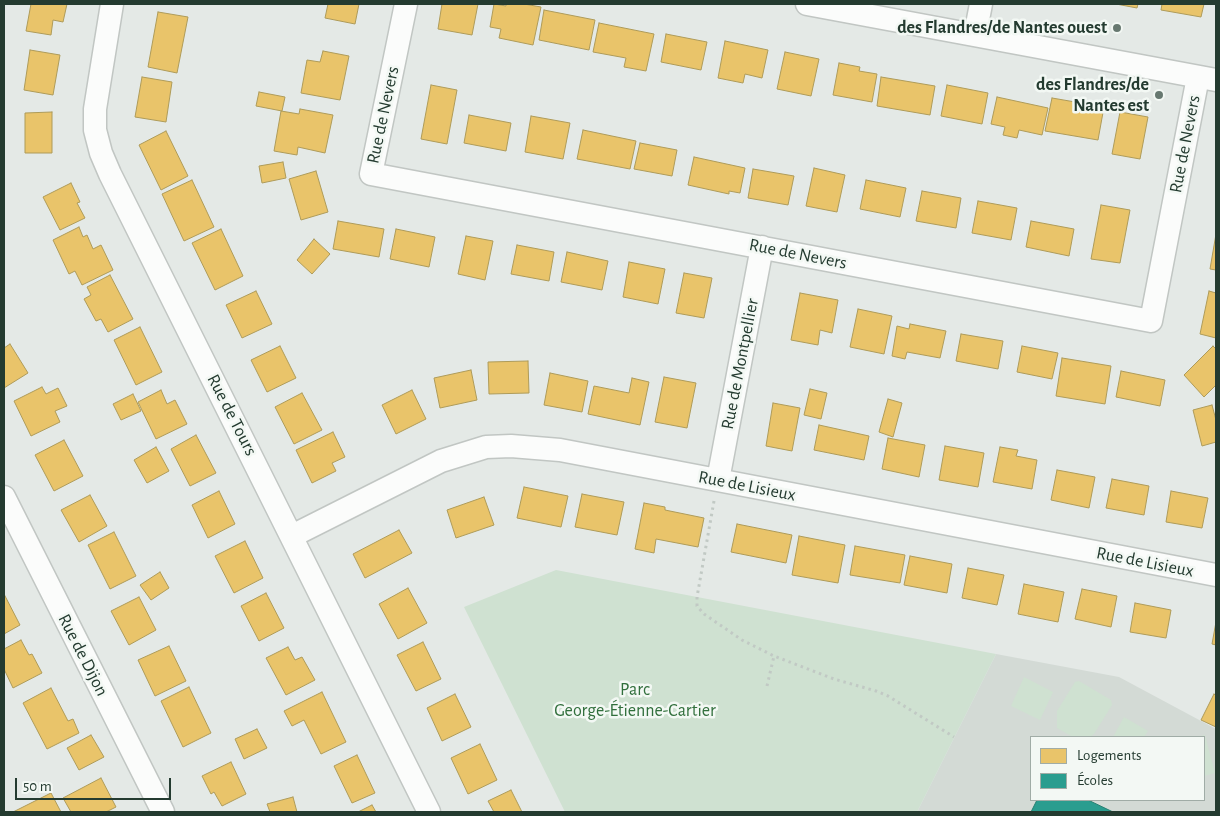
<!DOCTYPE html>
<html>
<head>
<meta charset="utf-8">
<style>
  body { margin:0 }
  #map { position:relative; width:1220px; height:816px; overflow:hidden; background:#e4e9e6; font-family:"Alegreya Sans",sans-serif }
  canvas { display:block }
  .frame { position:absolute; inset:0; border:5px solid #243b30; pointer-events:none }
  .legend { position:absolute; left:1030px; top:736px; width:175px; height:65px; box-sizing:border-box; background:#f3f8f4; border:1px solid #a0aca6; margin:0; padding:6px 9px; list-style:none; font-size:15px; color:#243b30 }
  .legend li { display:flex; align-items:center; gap:10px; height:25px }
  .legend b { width:25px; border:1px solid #a0aca6 }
  .scale { position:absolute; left:15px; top:778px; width:156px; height:22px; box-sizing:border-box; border:2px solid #243b30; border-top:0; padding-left:6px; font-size:15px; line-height:18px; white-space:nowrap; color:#243b30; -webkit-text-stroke:4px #f3f8f4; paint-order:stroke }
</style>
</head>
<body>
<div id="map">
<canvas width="1220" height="816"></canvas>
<div class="frame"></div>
<ul class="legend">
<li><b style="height:14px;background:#e9c46a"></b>Logements</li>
<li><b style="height:14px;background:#2a9d8f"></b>Écoles</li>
</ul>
<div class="scale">50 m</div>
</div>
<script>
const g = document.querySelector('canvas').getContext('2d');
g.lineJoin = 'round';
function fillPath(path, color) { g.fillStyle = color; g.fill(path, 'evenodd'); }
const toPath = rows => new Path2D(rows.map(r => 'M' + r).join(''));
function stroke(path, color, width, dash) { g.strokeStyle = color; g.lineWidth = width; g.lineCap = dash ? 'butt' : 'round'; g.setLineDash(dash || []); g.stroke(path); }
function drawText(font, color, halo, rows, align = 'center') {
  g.font = font + ' "Alegreya Sans",sans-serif'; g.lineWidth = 5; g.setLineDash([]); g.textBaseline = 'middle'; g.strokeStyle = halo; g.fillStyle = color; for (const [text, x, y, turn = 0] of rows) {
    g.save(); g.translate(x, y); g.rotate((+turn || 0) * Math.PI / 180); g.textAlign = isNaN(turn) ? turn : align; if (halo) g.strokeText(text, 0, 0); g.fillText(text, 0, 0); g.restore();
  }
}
const built = toPath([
  [996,654,1119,677,1216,729,1216,812,917,812],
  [1031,737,1204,737,1204,800,1031,800]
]);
const green = toPath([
  [556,570,697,597,996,654,917,812,565,812,464,607],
  [1024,677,1053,692,1040,720,1011,706],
  [1079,681,1111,700,1112,705,1094,734,1090,737,1073,737,1057,728,1057,711,1075,682],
  [1124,717,1148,731,1144,737,1113,737],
  [1205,735,1215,773,1204,776,1204,737,1197,737]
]);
const homes = toPath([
  [31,4,67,4,63,22,53,20,51,35,26,31,31,4],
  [328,4,359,4,355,24,325,18,328,4],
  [442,4,478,4,472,35,438,29,442,4],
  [494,4,506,6,506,4,524,4,541,7,533,45,499,38,501,29,490,27,494,4],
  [1116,4,1138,4,1137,8,1116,4],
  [1162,4,1204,4,1201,17,1161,10,1162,4],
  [544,10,595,20,589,50,539,40,544,10],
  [158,12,188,17,177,73,148,67,158,12],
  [599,23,654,34,646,71,624,67,626,58,593,52,599,23],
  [666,34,707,42,701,70,661,62,666,34],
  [725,41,768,50,762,78,745,74,743,83,718,78,725,41],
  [30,50,60,55,53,95,24,90,30,50],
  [323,51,349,56,340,100,301,93,307,60,320,62,323,51],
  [785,52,819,59,811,96,777,89,785,52],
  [839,63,860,67,859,71,877,74,872,102,833,95,839,63],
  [142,77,172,82,166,122,135,117,142,77],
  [881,77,935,86,930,115,877,106,881,77],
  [431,85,457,90,447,144,421,139,431,85],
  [947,85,988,93,982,124,941,116,947,85],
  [259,92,285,97,282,111,256,106,259,92],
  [997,97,1048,108,1042,135,1019,130,1017,138,1003,135,1005,127,991,124,997,97],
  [1052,98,1104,107,1098,140,1045,131,1052,98],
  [300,109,333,115,325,153,298,147,297,155,274,151,281,111,299,114,300,109],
  [52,112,52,153,25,153,25,113,52,112],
  [1120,112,1148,117,1140,159,1112,154,1120,112],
  [469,115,511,123,506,151,464,143,469,115],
  [531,116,570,123,563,159,525,152,531,116],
  [583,130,636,141,630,169,577,159,583,130],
  [166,131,188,176,161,190,139,145,166,131],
  [640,143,677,150,672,176,634,169,640,143],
  [694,157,745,168,740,193,729,191,729,194,688,185,694,157],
  [283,162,286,178,262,183,259,166,283,162],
  [814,168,845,175,837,212,806,206,814,168],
  [753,169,794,176,788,205,748,198,753,169],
  [316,171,328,212,301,220,289,179,316,171],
  [192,180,214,227,184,241,162,194,192,180],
  [866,180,906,188,900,217,860,209,866,180],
  [71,183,80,202,77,203,85,218,60,230,43,197,71,183],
  [922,191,961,198,956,228,916,221,922,191],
  [978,201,1017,208,1011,240,972,233,978,201],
  [1101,205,1130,210,1120,263,1091,259,1101,205],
  [338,221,384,229,379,257,333,249,338,221],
  [1031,221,1074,229,1069,256,1026,247,1031,221],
  [79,227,83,237,87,235,93,249,101,245,113,270,82,285,75,271,69,274,53,240,79,227],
  [221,229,243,276,215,290,192,243,221,229],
  [396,229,435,237,429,267,390,259,396,229],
  [1216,234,1216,270,1210,269,1216,234],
  [466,236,493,241,485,280,458,274,466,236],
  [314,239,330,254,312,274,297,260,314,239],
  [517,245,554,252,549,281,511,274,517,245],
  [567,252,608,261,602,290,561,282,567,252],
  [629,262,665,269,658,304,623,297,629,262],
  [684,273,712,278,704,318,676,313,684,273],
  [110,275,133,319,108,332,101,319,96,321,84,299,91,295,87,287,110,275],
  [256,291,272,324,242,338,226,305,256,291],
  [1209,291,1216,293,1216,338,1200,334,1209,291],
  [800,293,838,300,832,333,820,330,818,345,791,340,800,293],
  [858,309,892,316,884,354,850,347,858,309],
  [910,324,946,331,940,358,907,352,905,359,892,356,897,326,909,329,910,324],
  [140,327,162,372,136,385,114,340,140,327],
  [961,334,1003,341,998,369,956,361,961,334],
  [10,344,28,373,4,388,4,348,10,344],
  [280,346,296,378,267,392,251,360,280,346],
  [1022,346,1058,353,1052,379,1017,372,1022,346],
  [1213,346,1216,349,1216,385,1204,397,1184,375,1213,346],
  [1062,358,1111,366,1105,404,1056,396,1062,358],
  [528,361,529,393,489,394,488,362,528,361],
  [471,370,477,400,440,408,434,378,471,370],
  [1121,371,1165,380,1160,406,1116,397,1121,371],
  [550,373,588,381,582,412,544,405,550,373],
  [664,377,696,383,687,428,655,422,664,377],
  [632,378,649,382,640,425,588,414,594,386,629,393,632,378],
  [42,387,46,394,58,388,67,406,55,411,60,422,31,436,14,401,42,387],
  [810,389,827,393,821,419,804,415,810,389],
  [161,390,167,404,175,400,187,424,156,439,138,402,161,390],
  [412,390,426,419,396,434,382,405,412,390],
  [302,393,322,430,294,444,275,407,302,393],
  [133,394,141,411,121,420,113,404,133,394],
  [888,399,902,403,893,437,879,432,888,399],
  [773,403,800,408,792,451,766,446,773,403],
  [1212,405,1216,420,1216,442,1202,446,1193,410,1212,405],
  [819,425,869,436,864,460,814,450,819,425],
  [333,432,345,457,332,463,336,471,312,483,296,450,333,432],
  [196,435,216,473,190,486,171,449,196,435],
  [888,438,925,445,919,477,882,469,888,438],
  [64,440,83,476,54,491,35,455,64,440],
  [945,446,984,453,978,487,939,480,945,446],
  [156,447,169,471,147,483,134,460,156,447],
  [1000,447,1018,450,1016,456,1037,460,1032,489,993,482,1000,447],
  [1057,470,1095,477,1089,508,1051,500,1057,470],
  [1112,479,1149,486,1144,515,1106,508,1112,479],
  [524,487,568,496,561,527,517,518,524,487],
  [219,491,235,524,208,538,192,505,219,491],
  [1171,491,1208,498,1202,528,1166,522,1171,491],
  [582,494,624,502,617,535,575,527,582,494],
  [90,495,107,526,79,542,61,510,90,495],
  [484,497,494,525,456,538,447,510,484,497],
  [644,503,665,507,665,510,704,518,698,547,656,539,654,553,635,549,644,503],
  [737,524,792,535,786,563,731,552,737,524],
  [399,530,412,553,365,578,353,554,399,530],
  [114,532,136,576,110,589,88,545,114,532],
  [799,536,845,545,838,583,792,575,799,536],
  [245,541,263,578,234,593,215,556,245,541],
  [855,546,905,555,900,583,850,575,855,546],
  [910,556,952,564,947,593,904,585,910,556],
  [968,568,1004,575,997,605,962,598,968,568],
  [160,572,169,588,151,600,140,585,160,572],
  [1024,584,1064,592,1058,622,1018,614,1024,584],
  [408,588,427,623,398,639,379,604,408,588],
  [1082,589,1117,596,1111,627,1075,619,1082,589],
  [266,593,284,628,259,641,241,606,266,593],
  [4,594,20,625,4,634,4,594],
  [139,597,156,630,129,645,111,611,139,597],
  [1135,603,1171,610,1166,638,1130,632,1135,603],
  [1216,622,1216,645,1212,644,1216,622],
  [21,640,29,655,32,654,42,673,13,688,4,669,4,649,21,640],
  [423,642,441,679,416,691,397,655,423,642],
  [169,646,186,681,155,696,138,660,169,646],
  [288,647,295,660,302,657,315,680,286,695,266,658,288,647],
  [189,687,211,733,183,747,161,701,189,687],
  [51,688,68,721,73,719,79,733,47,749,23,703,51,688],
  [322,692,346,742,321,754,304,720,292,726,284,711,322,692],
  [455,694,471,727,442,741,427,708,455,694],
  [1214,694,1216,696,1216,727,1201,720,1214,694],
  [257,729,267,748,244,759,235,739,257,729],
  [91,735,104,757,79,770,67,748,91,735],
  [480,744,497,780,468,794,451,758,480,744],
  [357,755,375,793,352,803,334,766,357,755],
  [231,762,246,794,222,806,214,792,211,794,202,776,231,762],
  [101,778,116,807,106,812,71,812,63,798,101,778],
  [511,790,522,812,494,812,488,801,511,790],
  [51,793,61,812,13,812,51,793],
  [293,797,297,812,270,812,267,804,293,797],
  [372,805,376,812,358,812,372,805]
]);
const schools = toPath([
  [1037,800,1088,800,1113,812,1031,812,1037,800]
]);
const path = toPath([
  [714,501,697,597,697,606,704,614,742,640,774,656,834,679,876,691,888,696,954,737],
  [767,686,774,656]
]);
const minor = toPath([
  [112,4,95,109,95,130,101,153,110,174,429,812],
  [406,4,371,174,1151,321,1198,77],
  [807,4,1216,80],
  [975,35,981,4],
  [718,480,762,247],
  [4,497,163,812],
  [292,536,441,461,486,447,511,446,560,450,1216,575]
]);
const markers = [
  [1117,28,5,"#677870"],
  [1159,95,5,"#677870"]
];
const poiNames = [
  ["des Flandres/de Nantes ouest",1107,28],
  ["des Flandres/de",1149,85],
  ["Nantes est",1149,106]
];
const streetNames = [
  ["Rue de Nevers",383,115,-78],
  ["Rue de Nevers",1185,144,-79],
  ["Rue de Nevers",798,254,11],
  ["Rue de Montpellier",740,364,-79],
  ["Rue de Tours",232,415,63],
  ["Rue de Lisieux",747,486,11],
  ["Rue de Lisieux",1145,562,11],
  ["Rue de Dijon",83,655,63]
];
const parkNames = [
  ["Parc",635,690],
  ["George-Étienne-Cartier",635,711]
];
fillPath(built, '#d3dad5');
fillPath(green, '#cfe1d1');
fillPath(homes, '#e9c46a');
stroke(homes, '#ae9b59', 1);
fillPath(schools, '#2a9d8f');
stroke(schools, '#288072', 1);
stroke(minor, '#c1c6c3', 25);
stroke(path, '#c1c9c4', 3, [2.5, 4]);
stroke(minor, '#fbfcfb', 22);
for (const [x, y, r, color] of markers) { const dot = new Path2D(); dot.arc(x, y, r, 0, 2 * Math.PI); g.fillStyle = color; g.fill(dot); stroke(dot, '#f3f8f4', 2); }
drawText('bold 18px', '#243b30', '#f3f8f4', poiNames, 'right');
drawText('18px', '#243b30', '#f3f8f4', streetNames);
drawText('18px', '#316f3c', '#f3f8f4', parkNames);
</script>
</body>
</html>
